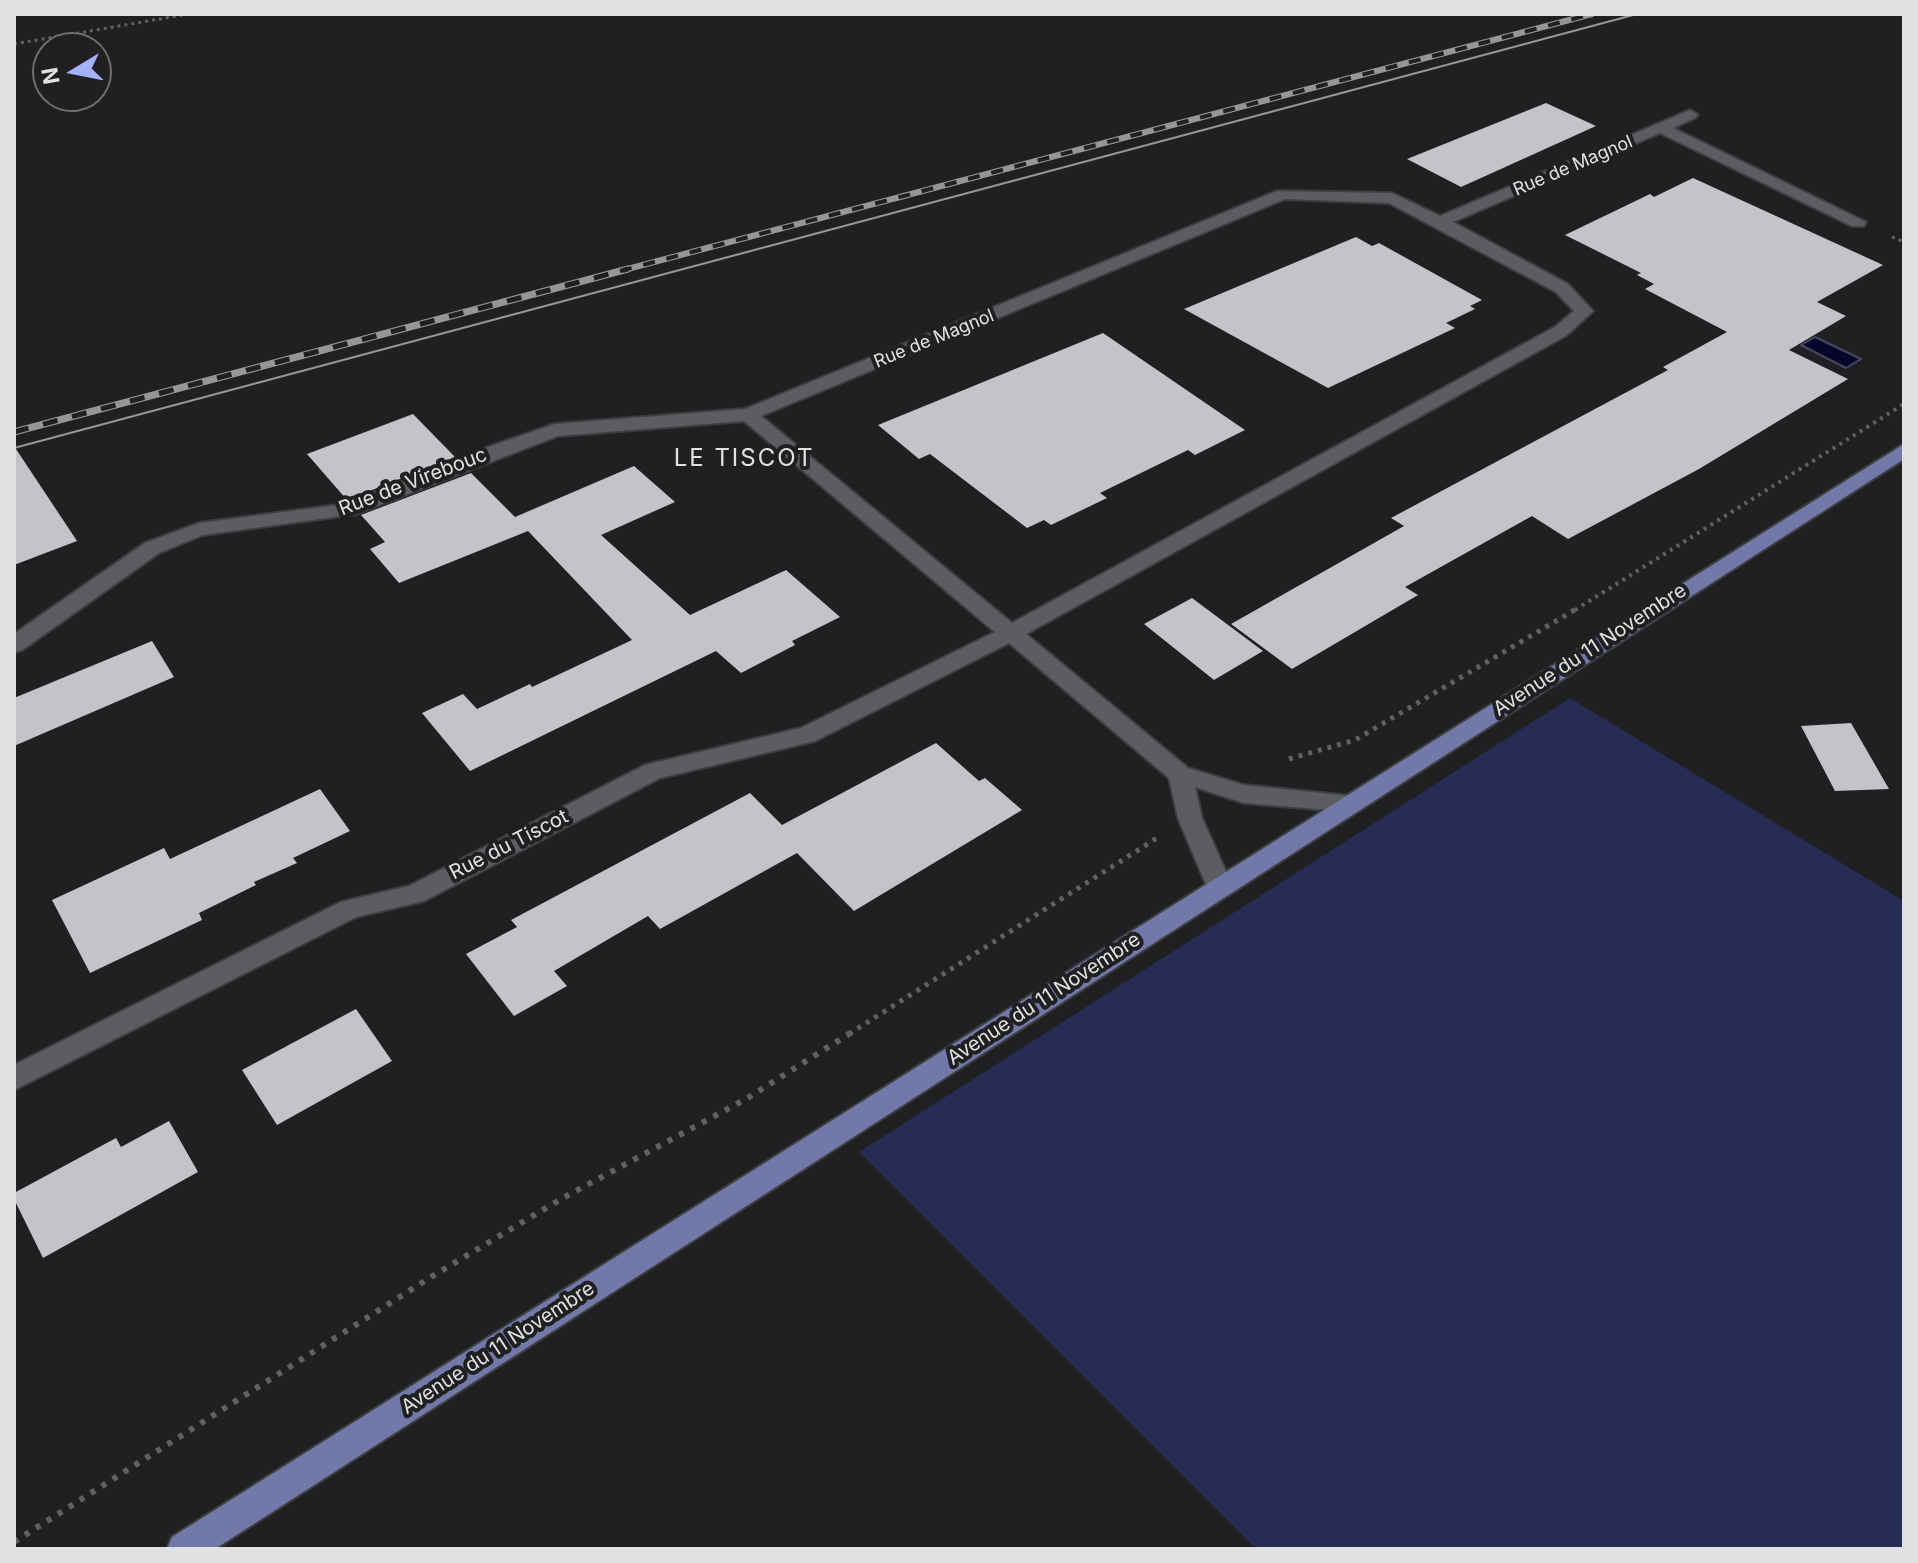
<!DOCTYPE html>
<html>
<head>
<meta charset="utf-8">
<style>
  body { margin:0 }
  #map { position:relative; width:1918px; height:1563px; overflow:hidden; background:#202023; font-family:Inter,sans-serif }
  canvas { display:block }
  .frame { position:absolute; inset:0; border:16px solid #e1e1e3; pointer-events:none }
  .north { position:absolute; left:32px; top:32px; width:80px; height:80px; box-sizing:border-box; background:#202023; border:2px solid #6d6d70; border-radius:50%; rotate:260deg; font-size:22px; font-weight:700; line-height:32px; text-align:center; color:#e1e1e3 }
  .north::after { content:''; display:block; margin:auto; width:28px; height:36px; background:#a4b2fc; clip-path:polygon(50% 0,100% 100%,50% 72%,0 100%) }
</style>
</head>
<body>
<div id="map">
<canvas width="1918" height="1563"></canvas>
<div class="frame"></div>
<div class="north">N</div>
</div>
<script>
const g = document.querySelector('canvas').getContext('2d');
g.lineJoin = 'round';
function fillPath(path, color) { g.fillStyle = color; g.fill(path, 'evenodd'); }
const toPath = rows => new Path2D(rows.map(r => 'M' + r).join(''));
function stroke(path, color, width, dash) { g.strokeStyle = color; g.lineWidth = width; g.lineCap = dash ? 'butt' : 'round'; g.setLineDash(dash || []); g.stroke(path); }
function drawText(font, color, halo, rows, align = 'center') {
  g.font = font + ' Inter,sans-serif'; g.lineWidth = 8; g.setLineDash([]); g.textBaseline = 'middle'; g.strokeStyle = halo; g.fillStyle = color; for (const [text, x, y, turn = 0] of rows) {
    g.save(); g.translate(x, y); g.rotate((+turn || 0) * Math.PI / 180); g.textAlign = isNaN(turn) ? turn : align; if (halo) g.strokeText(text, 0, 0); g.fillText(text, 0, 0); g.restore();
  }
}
const green = toPath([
  [1570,698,1904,901,1904,1549,1256,1549,859,1152]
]);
const water = toPath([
  [1815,337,1861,359,1846,368,1801,345,1815,337]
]);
const building = toPath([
  [1546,103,1596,126,1461,187,1407,159],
  [1693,178,1883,265,1817,302,1846,316,1789,350,1848,379,1699,469,1568,539,1532,516,1405,587,1418,595,1292,669,1231,624,1404,526,1391,518,1668,370,1663,367,1727,332,1645,289,1654,284,1637,275,1641,273,1565,235,1650,194,1654,197],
  [1356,237,1372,246,1379,243,1482,300,1470,306,1475,309,1446,323,1455,328,1328,388,1184,309],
  [1103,333,1245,430,1195,455,1188,450,1100,493,1107,498,1051,525,1044,520,1027,528,930,454,919,459,878,425],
  [413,414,455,457,347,500,307,454],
  [14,446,77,541,14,565],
  [634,466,675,502,601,535,690,615,786,570,840,617,792,641,795,645,741,673,716,651,470,771,422,713,463,694,477,709,530,684,532,687,632,640,528,531,399,583,370,549,385,542,361,515,471,473,521,523,515,517],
  [1192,598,1263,651,1214,680,1144,624],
  [152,641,174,677,14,746,14,698],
  [1851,723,1889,789,1835,791,1801,726],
  [936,743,979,781,985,778,1022,810,854,911,797,853,660,929,648,916,554,971,567,986,514,1016,466,954,517,927,511,920,750,793,782,825],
  [320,789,350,831,293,858,297,863,254,882,256,885,199,913,202,920,90,973,52,900,164,848,170,859],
  [356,1009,392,1061,277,1125,242,1070],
  [169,1121,198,1172,43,1258,14,1199,14,1193,116,1138,121,1147]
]);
const pathFar3 = toPath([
  [14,44,189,14],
  [1892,237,1904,242]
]);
const pathFar2 = toPath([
  [1575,610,1904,404]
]);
const pathFar1 = toPath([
  [1289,759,1355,740,1578,608],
  [849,1034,1157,838]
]);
const path = toPath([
  [14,1542,431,1277,561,1199,746,1099,852,1032]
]);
const minor = toPath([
  [1690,110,1698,115,1695,118,1673,128,1866,222,1864,226,1852,226,1660,133,1453,222,1568,284,1593,311,1567,335,1026,634,1188,768,1244,785,1361,797,1364,803,1361,809,1352,812,1244,803,1195,787,1202,818,1233,887,1229,894,1220,897,1211,894,1207,887,1178,818,1169,778,1009,643,815,741,660,778,424,901,356,917,14,1090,14,1065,341,902,409,886,645,765,801,728,995,632,744,421,558,436,356,514,203,535,159,553,22,650,14,652,14,634,145,543,199,523,345,504,491,446,555,424,745,409,1277,191,1392,193,1440,216,1690,110],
  [1285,199,1389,203,1556,292,1574,311,1555,327,1012,623,761,416,1285,199]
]);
const major = toPath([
  [1904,444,1904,459,215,1549,167,1549,172,1537,1904,444]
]);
const tram = toPath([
  [14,448,1637,14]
]);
const railFar1 = toPath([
  [620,271,1592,14]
]);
const rail = toPath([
  [14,432,628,269]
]);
const farStreetnames = [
  ["Rue de Magnol",1573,166,-23],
  ["Rue de Magnol",934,339,-22]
];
const streetNames = [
  ["Rue de Virebouc",413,482,-21],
  ["Avenue du 11 Novembre",1590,650,-33],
  ["Rue du Tiscot",509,845,-27],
  ["Avenue du 11 Novembre",1044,999,-33],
  ["Avenue du 11 Novembre",498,1348,-33]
];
const quarterNames = [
  ["LE TISCOT",744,459]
];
fillPath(green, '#262c53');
fillPath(water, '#07052c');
stroke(water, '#484763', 2);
fillPath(building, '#c3c4c8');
stroke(minor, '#3d3e40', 4);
stroke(major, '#3d3e40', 4);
stroke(pathFar3, '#616163', 3, [3, 4]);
stroke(pathFar2, '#616163', 4, [3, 5]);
stroke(pathFar1, '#616163', 5, [4, 6]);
stroke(path, '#616163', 6, [5, 8]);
fillPath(minor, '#5c5d60');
fillPath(major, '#7279a9');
stroke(tram, '#969699', 2);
stroke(railFar1, '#969699', 6);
stroke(rail, '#969699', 7);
stroke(railFar1, '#202023', 4, [12]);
stroke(rail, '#202023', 5, [15]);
drawText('18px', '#e1e1e3', '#202023', farStreetnames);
drawText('20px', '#e1e1e3', '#202023', streetNames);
g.letterSpacing = '2px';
drawText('24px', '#e1e1e3', '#202023', quarterNames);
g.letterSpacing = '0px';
</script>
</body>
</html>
